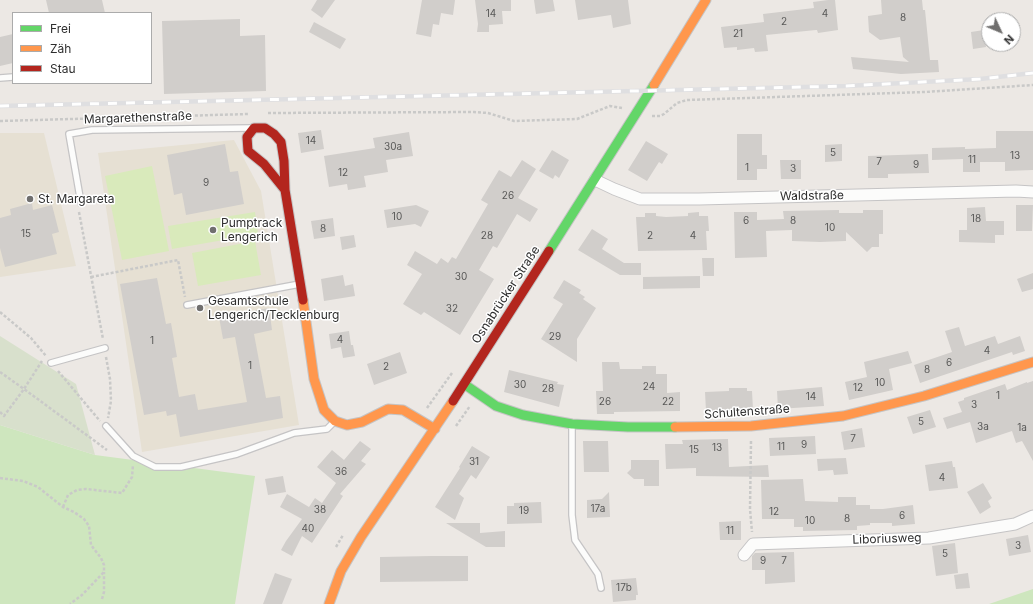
<!DOCTYPE html>
<html>
<head>
<meta charset="utf-8">
<style>
  body { margin:0 }
  #map { position:relative; width:1033px; height:604px; overflow:hidden; background:#ece8e4; font-family:Inter,sans-serif }
  canvas { display:block }
  .legend { position:absolute; left:12px; top:12px; width:140px; height:72px; box-sizing:border-box; background:#fff; border:1px solid #ababab; margin:0; padding:5px 7px; list-style:none; font-size:12px; color:#2e2e2e }
  .legend li { display:flex; align-items:center; gap:8px; height:20px }
  .legend b { width:20px; border:1px solid #ababab }
  .north { position:absolute; left:981px; top:12px; width:40px; height:40px; box-sizing:border-box; background:#fff; border:1px solid #ababab; border-radius:50%; rotate:134deg; font-size:11px; font-weight:700; line-height:16px; text-align:center; color:#2e2e2e }
  .north::after { content:''; display:block; margin:auto; width:14px; height:18px; background:#706f6e; clip-path:polygon(50% 0,100% 100%,50% 72%,0 100%) }
</style>
</head>
<body>
<div id="map">
<canvas width="1033" height="604"></canvas>
<ul class="legend">
<li><b style="height:5px;background:#63d668"></b>Frei</li>
<li><b style="height:5px;background:#ff974d"></b>Zäh</li>
<li><b style="height:5px;background:#b3261e"></b>Stau</li>
</ul>
<div class="north">N</div>
</div>
<script>
const g = document.querySelector('canvas').getContext('2d');
g.lineJoin = 'round';
function fillPath(path, color) { g.fillStyle = color; g.fill(path, 'evenodd'); }
const toPath = rows => new Path2D(rows.map(r => 'M' + r).join(''));
function stroke(path, color, width, dash) { g.strokeStyle = color; g.lineWidth = width; g.lineCap = dash ? 'butt' : 'round'; g.setLineDash(dash || []); g.stroke(path); }
function drawText(font, color, halo, rows, align = 'center') {
  g.font = font + ' Inter,sans-serif'; g.lineWidth = 3; g.setLineDash([]); g.textBaseline = 'middle'; g.strokeStyle = halo; g.fillStyle = color; for (const [text, x, y, turn = 0] of rows) {
    g.save(); g.translate(x, y); g.rotate((+turn || 0) * Math.PI / 180); g.textAlign = isNaN(turn) ? turn : align; if (halo) g.strokeText(text, 0, 0); g.fillText(text, 0, 0); g.restore();
  }
}
const education = toPath([
  [0,133,44,133,76,266,0,277],
  [234,140,261,191,299,425,142,452,98,153]
]);
const green = toPath([
  [0,425,95,455,255,476,235,604,0,604],
  [1033,589,1033,604,986,604,989,604]
]);
const cemetery = toPath([
  [0,336,76,384,95,455,0,425]
]);
const pitch = toPath([
  [152,166,169,251,122,260,105,176],
  [255,212,258,234,172,249,168,226],
  [255,241,261,275,198,286,192,253]
]);
const building = toPath([
  [46,0,102,0,105,13,49,13],
  [317,0,335,0,322,18,311,10],
  [422,0,455,0,453,15,441,13,439,25,433,24,431,37,416,34],
  [475,0,511,0,511,11,502,11,503,24,489,25,489,32,477,32,478,24],
  [534,0,553,0,555,11,536,14],
  [575,0,628,0,631,24,613,28,611,15,578,20],
  [828,0,835,0,838,30,818,33,817,30,816,30,766,35,768,51,755,52,754,48,737,50,737,47,724,48,721,27,764,22,763,14,814,8,813,2],
  [881,0,922,0,923,10,925,10,930,60,938,60,939,72,901,74,853,69,851,57,909,62,903,57,900,37,880,40,869,32,868,16,882,14],
  [240,19,240,36,265,35,266,91,164,94,162,21],
  [314,22,346,39,340,49,309,32],
  [984,30,986,47,973,49,971,32],
  [13,34,13,63,0,66,0,37],
  [321,130,324,149,301,153,298,133],
  [996,131,1033,131,1033,170,1005,171,1005,162,980,162,980,172,963,172,963,159,932,160,932,148,965,147,965,149,996,148],
  [409,132,413,156,386,160,388,172,364,176,366,187,348,190,347,184,329,187,324,156,375,148,373,138],
  [737,134,762,134,762,155,767,155,767,169,757,169,757,180,737,180],
  [646,141,668,154,662,164,659,162,647,181,628,170],
  [225,144,230,172,238,171,244,204,186,215,182,193,174,195,167,155],
  [842,144,842,161,825,162,825,145],
  [552,150,569,160,559,178,555,175,553,179,539,171],
  [928,154,929,173,888,174,888,178,868,178,868,156],
  [522,160,536,169,518,198,538,209,530,222,517,214,497,248,493,246,479,270,494,279,460,335,424,312,421,315,403,304,422,274,407,265,415,251,437,264,441,258,448,263,452,257,456,259,488,204,481,200,499,170,511,177],
  [780,160,801,160,801,179,781,179],
  [32,203,33,210,52,205,59,232,52,234,57,254,5,267,0,248,0,218,11,215,10,209],
  [416,205,429,211,421,227,415,224,387,228,384,210],
  [1016,205,1033,205,1032,231,1016,231],
  [985,207,986,221,1004,221,1004,235,995,235,995,243,959,242,959,230,967,230,967,208],
  [839,210,839,213,863,213,863,210,883,210,883,234,879,234,879,247,872,247,867,252,846,232,846,241,820,242,792,241,792,230,766,231,767,257,735,258,734,212,757,212,757,220,784,219,783,211],
  [699,212,699,216,708,216,709,231,706,231,707,250,638,251,636,217,645,217,645,213,656,213,656,216,666,217,688,216,688,213],
  [333,218,335,236,314,239,311,221],
  [592,229,608,239,602,249,624,263,641,263,641,275,620,275,578,250],
  [354,235,356,247,342,250,340,237],
  [702,258,714,258,714,276,703,276],
  [1033,273,1033,289,1022,292,1017,279],
  [343,275,345,286,353,284,355,296,324,301,321,279],
  [700,276,700,288,643,289,643,277],
  [157,278,166,324,171,323,177,357,172,358,179,397,195,394,198,410,247,402,235,337,223,339,219,317,269,308,272,330,254,334,266,398,280,396,283,418,180,437,176,414,167,416,166,411,144,415,120,284],
  [564,280,581,290,579,293,585,297,583,299,596,308,577,339,577,362,541,339,563,304,553,298],
  [959,327,965,346,995,336,998,344,1020,336,1025,351,1013,355,1012,352,920,383,914,365,952,352,945,331],
  [349,331,351,345,353,345,355,356,343,358,341,347,331,349,329,334],
  [908,351,912,363,889,369,893,390,849,400,845,382,867,377,864,362],
  [400,352,407,373,374,385,367,364],
  [602,362,619,362,620,369,642,369,642,366,656,366,656,374,667,374,667,393,680,392,680,411,614,412,614,414,597,414,596,391,603,391],
  [509,370,558,382,557,384,564,385,559,407,504,392],
  [1033,381,1033,461,1022,441,1016,443,1012,431,976,443,970,422,947,429,943,418,962,412,958,402,964,400,964,398,1005,384,1007,390,1027,382,1027,383],
  [822,387,824,406,778,409,777,391],
  [729,388,747,388,747,391,752,391,753,410,706,411,705,392,729,391],
  [930,410,936,427,913,434,907,417],
  [862,428,865,447,844,450,841,432],
  [815,436,816,454,770,456,769,438],
  [728,439,729,467,768,465,769,477,696,476,696,468,666,469,665,444,683,444,682,440],
  [360,441,371,449,361,461,366,464,340,494,343,496,312,543,302,536,292,556,281,550,286,541,302,519,280,507,287,494,309,507,315,498,322,503,336,483,317,467,332,450,344,460],
  [583,441,608,441,609,472,584,472],
  [472,446,490,457,476,479,471,475,459,494,464,498,455,520,435,507,460,468,459,467],
  [846,458,848,474,834,475,833,470,818,471,817,459],
  [631,460,659,460,659,486,644,486,644,479,634,479,627,473,631,469],
  [952,461,953,467,955,467,958,488,929,491,925,465],
  [283,476,286,492,268,495,265,479],
  [803,479,805,501,838,502,838,497,856,497,856,505,870,505,870,509,883,509,913,505,915,524,892,526,892,523,870,523,870,525,857,526,857,530,803,531,803,527,794,527,794,519,762,519,761,480],
  [983,483,992,498,988,501,991,507,980,514,967,492],
  [609,492,610,517,587,518,587,500,602,499],
  [541,502,542,523,507,524,507,506,514,506,514,503],
  [741,521,741,540,720,540,719,522],
  [446,523,480,523,480,533,505,531,505,547,486,547],
  [1028,535,1031,552,1009,556,1006,539],
  [955,543,958,573,936,576,932,546],
  [794,552,795,582,765,584,765,570,752,570,752,556,755,553],
  [431,556,468,556,468,581,380,582,380,557],
  [275,573,292,579,282,604,263,604],
  [968,573,970,588,956,589,954,575],
  [636,578,638,595,636,595,636,600,613,602,611,580]
]);
const path = toPath([
  [268,113,474,112,488,113,514,121,577,119,610,106,622,108],
  [652,116,660,116,664,114,677,103,687,100,925,92,1033,85],
  [0,121,249,114],
  [79,212,103,339],
  [91,277,178,260,185,297],
  [0,312,31,338,46,356],
  [106,357,110,379,111,401,108,418],
  [58,371,100,421],
  [0,372,24,389,42,361],
  [427,408,452,373],
  [0,412,4,416,24,389,107,450],
  [456,426,470,406],
  [751,441,750,509,752,532],
  [0,478,23,481,38,487,63,507,74,512,84,519,89,526,91,545,101,558,104,565,104,572,82,595,70,604],
  [63,507,68,495,77,490,86,489,122,493,132,477,133,465],
  [336,547,343,535],
  [102,599,104,592,104,572]
]);
const lane = toPath([
  [0,78,13,77],
  [81,203,69,134,92,130,251,128],
  [187,305,300,284],
  [51,363,105,348],
  [106,426,133,456,155,467,181,467,237,454,294,433,327,429,334,422],
  [572,426,572,515,575,540,598,574,601,588]
]);
const street = toPath([
  [595,180,614,189,640,199,699,199,1016,191,1033,192],
  [744,555,753,544,929,538,1015,524,1033,516]
]);
const fast = toPath([
  [549,251,654,85],
  [464,384,496,406,523,415,572,424,628,427,675,427]
]);
const slow = toPath([
  [654,85,706,0],
  [303,300,314,379,324,410,335,421,347,425,362,422,388,409,403,410,435,429],
  [675,427,751,426,843,416,924,396,1033,362],
  [329,604,341,571,361,537,453,401]
]);
const jam = toPath([
  [285,190,264,164,248,151,247,137,254,128,265,128,274,134,281,142,284,161,285,190,303,300],
  [453,401,549,251]
]);
const rail = toPath([
  [0,106,846,86,980,79,1033,73]
]);
const markers = [
  [30,199,4,"#706f6e"],
  [213,230,4,"#706f6e"],
  [200,308,4,"#706f6e"]
];
const numberNames = [
  ["14",491,14],
  ["4",825,14],
  ["8",903,18],
  ["2",784,22],
  ["21",738,34],
  ["14",311,141],
  ["30a",393,147],
  ["5",833,153],
  ["13",1015,156],
  ["11",972,160],
  ["7",879,162],
  ["9",916,165],
  ["1",747,168],
  ["3",793,169],
  ["12",343,173],
  ["9",206,183],
  ["26",508,196],
  ["10",397,217],
  ["18",976,219],
  ["6",746,221],
  ["8",793,221],
  ["10",830,228],
  ["8",323,229],
  ["15",26,234],
  ["28",487,236],
  ["2",650,236],
  ["4",693,236],
  ["30",461,277],
  ["32",452,309],
  ["29",555,337],
  ["4",340,340],
  ["1",152,341],
  ["4",987,351],
  ["6",949,363],
  ["1",250,366],
  ["2",386,367],
  ["8",927,370],
  ["10",880,383],
  ["30",520,385],
  ["24",649,387],
  ["12",858,388],
  ["28",548,389],
  ["1",998,396],
  ["14",811,397],
  ["26",605,402],
  ["22",668,402],
  ["3",974,405],
  ["5",921,422],
  ["3a",983,427],
  ["1a",1022,428],
  ["7",853,439],
  ["9",804,445],
  ["11",781,447],
  ["13",717,448],
  ["15",694,450],
  ["31",474,462],
  ["36",341,472],
  ["4",942,478],
  ["17a",598,509],
  ["38",320,510],
  ["19",524,511],
  ["12",774,512],
  ["6",902,516],
  ["8",847,519],
  ["10",810,521],
  ["40",308,529],
  ["11",730,531],
  ["3",1018,546],
  ["5",945,554],
  ["9",763,561],
  ["7",784,561],
  ["17b",624,588]
];
const streetNames = [
  ["Margarethenstraße",138,118,-2],
  ["Waldstraße",812,196,-1],
  ["Osnabrücker Straße",506,295,-57],
  ["Schultenstraße",747,412,-4],
  ["Liboriusweg",887,539,-2]
];
const poiNames = [
  ["St. Margareta",38,199],
  ["Pumptrack",221,223],
  ["Lengerich",221,237],
  ["Gesamtschule",208,301],
  ["Lengerich/Tecklenburg",208,315]
];
fillPath(education, '#e6e0d3');
fillPath(green, '#cee6be');
fillPath(cemetery, '#d8e0cc');
fillPath(pitch, '#d9eabb');
fillPath(building, '#d1cecb');
stroke(lane, '#c5c4c5', 8);
stroke(street, '#c5c4c5', 13);
stroke(fast, '#c5c4c5', 11);
stroke(slow, '#c5c4c5', 11);
stroke(jam, '#c5c4c5', 11);
stroke(path, '#c9c9c8', 2.5, [3, 2]);
stroke(lane, '#fcfcfb', 5.5);
stroke(street, '#fcfcfb', 11);
stroke(fast, '#63d668', 9);
stroke(slow, '#ff974d', 9);
stroke(jam, '#b3261e', 9);
stroke(rail, '#dfdfe1', 4.5);
stroke(rail, '#fff', 3, [9]);
for (const [x, y, r, color] of markers) { const dot = new Path2D(); dot.arc(x, y, r, 0, 2 * Math.PI); g.fillStyle = color; g.fill(dot); stroke(dot, '#fff', 1.5); }
drawText('10px', '#585857', null, numberNames);
drawText('12px', '#2e2e2e', '#fff', streetNames);
drawText('12px', '#2e2e2e', '#fff', poiNames, 'left');
</script>
</body>
</html>
